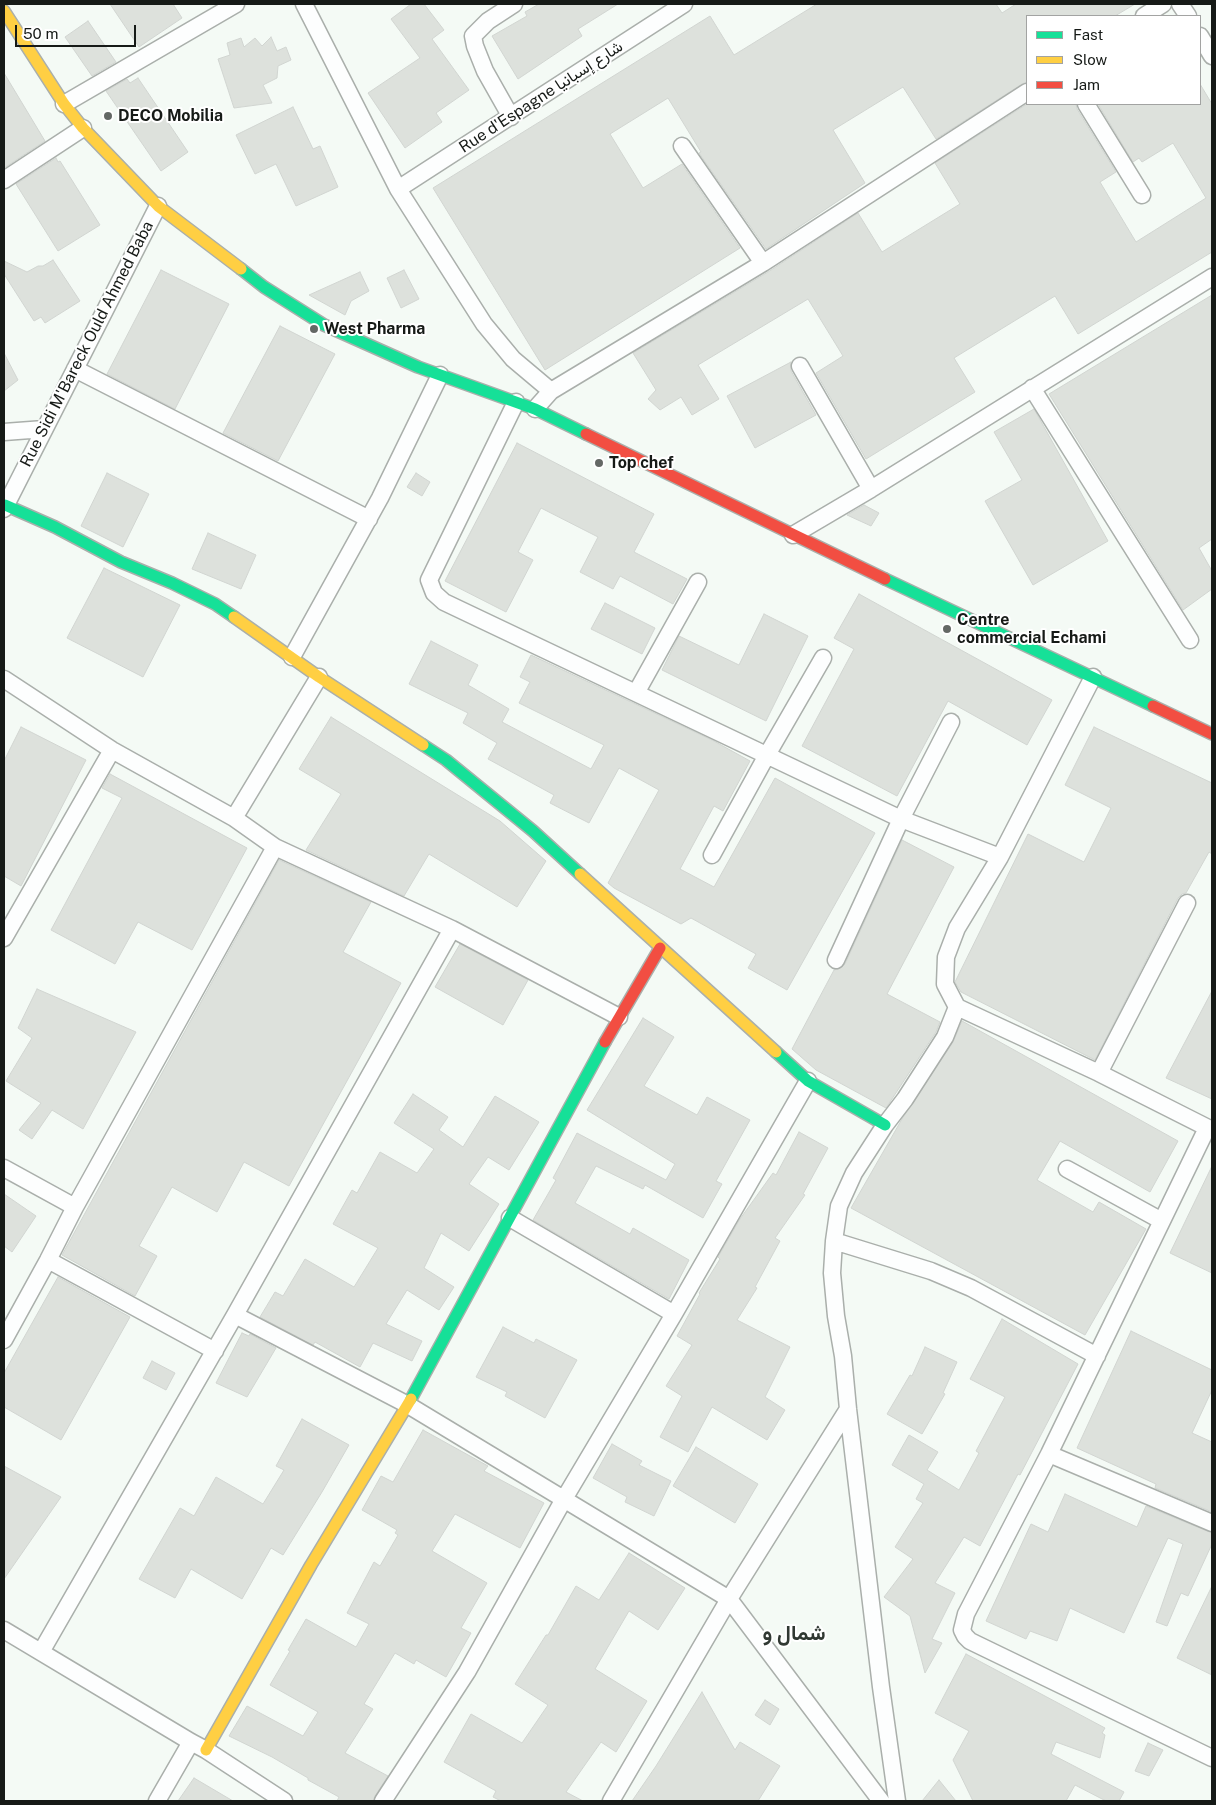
<!DOCTYPE html>
<html>
<head>
<meta charset="utf-8">
<style>
  body { margin:0 }
  #map { position:relative; width:1216px; height:1805px; overflow:hidden; background:#f4faf5; font-family:"Public Sans",sans-serif }
  canvas { display:block }
  .frame { position:absolute; inset:0; border:5px solid #161a17; pointer-events:none }
  .legend { position:absolute; left:1026px; top:15px; width:175px; height:90px; box-sizing:border-box; background:#fff; border:1px solid #a2a3a2; margin:0; padding:6px 9px; list-style:none; font-size:15px; color:#161a17 }
  .legend li { display:flex; align-items:center; gap:10px; height:25px }
  .legend b { width:25px; border:1px solid #a2a3a2 }
  .scale { position:absolute; left:15px; top:25px; width:121px; height:22px; box-sizing:border-box; border:2px solid #161a17; border-top:0; padding-left:6px; font-size:15px; line-height:18px; white-space:nowrap; color:#161a17; -webkit-text-stroke:4px #fff; paint-order:stroke }
</style>
</head>
<body>
<div id="map">
<canvas width="1216" height="1805"></canvas>
<div class="frame"></div>
<ul class="legend">
<li><b style="height:6px;background:#16e098"></b>Fast</li>
<li><b style="height:6px;background:#ffcf43"></b>Slow</li>
<li><b style="height:6px;background:#f24e42"></b>Jam</li>
</ul>
<div class="scale">50 m</div>
</div>
<script>
const g = document.querySelector('canvas').getContext('2d');
g.lineJoin = 'round';
function fillPath(path, color) { g.fillStyle = color; g.fill(path, 'evenodd'); }
const toPath = rows => new Path2D(rows.map(r => 'M' + r).join(''));
function stroke(path, color, width, dash) { g.strokeStyle = color; g.lineWidth = width; g.lineCap = dash ? 'butt' : 'round'; g.setLineDash(dash || []); g.stroke(path); }
function drawText(font, color, halo, rows, align = 'center') {
  g.font = font + ' "Public Sans",Vazirmatn,sans-serif'; g.lineWidth = 4; g.setLineDash([]); g.textBaseline = 'middle'; g.strokeStyle = halo; g.fillStyle = color; for (const [text, x, y, turn = 0] of rows) {
    g.save(); g.translate(x, y); g.rotate((+turn || 0) * Math.PI / 180); g.textAlign = isNaN(turn) ? turn : align; if (halo) g.strokeText(text, 0, 0); g.fillText(text, 0, 0); g.restore();
  }
}
const building = toPath([
  [110,4,173,4,182,18,139,47,110,4],
  [411,4,424,4,444,30,432,39,469,90,436,113,442,122,405,148,368,93,420,58,391,19,411,4],
  [539,4,618,4,578,29,582,36,518,79,492,36,527,16,525,12,539,4],
  [817,4,996,4,1002,13,1016,4,1135,4,1115,16,1027,16,1027,82,1022,84,936,139,903,87,833,130,865,183,766,249,699,153,701,152,668,98,610,134,643,188,682,164,740,248,545,370,433,188,710,16,734,55,817,4],
  [88,21,116,62,92,76,65,37,88,21],
  [271,37,277,51,286,47,291,60,278,66,277,78,263,85,272,103,234,108,218,59,230,55,227,43,241,38,244,47,255,38,262,46,271,37],
  [4,73,45,141,4,168,4,73],
  [138,78,188,152,161,171,106,91,127,79,130,83,138,78],
  [1200,84,1212,104,1212,252,1078,334,1055,296,954,358,975,392,866,459,816,373,843,356,808,299,698,365,719,399,692,415,681,397,660,410,648,399,656,390,633,353,768,272,858,213,882,252,960,204,935,163,1027,104,1076,104,1077,109,1116,172,1100,182,1136,242,1206,198,1173,143,1142,162,1139,158,1133,162,1098,104,1200,104,1200,84],
  [293,107,313,149,320,146,338,187,296,206,276,164,255,174,236,135,293,107],
  [56,158,58,162,60,161,100,225,58,251,16,184,56,158],
  [53,260,80,301,45,323,41,317,34,321,4,274,4,261,27,272,38,266,43,266,53,260],
  [161,270,229,304,175,409,107,374,161,270],
  [404,270,419,299,401,308,387,278,404,270],
  [360,272,369,291,351,301,345,315,309,295,360,272],
  [1212,295,1212,539,1199,548,1212,571,1212,589,1183,610,1049,394,1212,295],
  [280,326,335,354,278,461,223,433,280,326],
  [4,353,18,380,4,391,4,353],
  [791,362,791,371,816,415,755,448,727,396,791,362],
  [1034,409,1108,541,1033,585,985,501,1022,480,994,432,1034,409],
  [517,443,654,514,634,552,687,579,673,604,620,576,613,589,580,572,598,537,541,508,518,552,533,560,506,612,445,581,517,443],
  [107,473,149,494,123,547,81,526,107,473],
  [416,473,430,482,422,496,407,487,416,473],
  [864,505,879,513,871,526,847,515,864,505],
  [208,533,256,555,241,589,192,569,208,533],
  [104,568,180,605,143,677,67,638,104,568],
  [859,594,1052,700,1027,745,948,701,897,796,802,746,854,649,834,638,859,594],
  [605,603,655,628,642,654,591,629,605,603],
  [764,614,808,636,766,721,662,670,679,636,739,665,764,614],
  [431,641,478,665,468,685,509,709,502,722,591,769,604,745,519,703,530,682,520,677,531,655,712,740,750,761,723,811,714,806,680,869,714,887,775,778,875,833,787,990,748,968,756,954,691,918,681,924,614,888,608,883,659,790,619,768,589,823,550,803,554,795,488,759,497,743,463,723,468,713,409,684,431,641],
  [331,717,500,821,546,861,517,907,429,854,404,896,306,850,341,794,299,769,331,717],
  [21,727,86,760,21,886,4,876,4,761,21,727],
  [1094,727,1212,783,1212,854,1209,852,1186,893,1182,894,1178,898,1095,1060,961,992,955,982,1028,834,1084,862,1111,808,1065,785,1094,727],
  [110,774,247,848,192,950,138,922,115,964,51,930,122,798,102,788,110,774],
  [902,840,954,867,887,994,940,1022,936,1032,886,1108,816,1070,792,1049,834,970,841,968,845,964,902,840],
  [279,860,371,902,343,952,401,983,289,1186,244,1162,217,1212,172,1187,139,1246,157,1256,135,1296,62,1255,279,860],
  [460,944,528,980,503,1025,435,987,460,944],
  [37,989,136,1032,83,1129,52,1110,32,1139,19,1130,41,1103,6,1081,32,1038,18,1028,37,989],
  [1212,991,1212,1099,1166,1078,1212,991],
  [643,1018,674,1037,644,1086,697,1115,707,1097,750,1120,716,1181,722,1184,703,1218,645,1185,643,1189,596,1166,575,1203,630,1234,633,1228,689,1260,669,1299,533,1220,556,1180,553,1178,577,1133,666,1180,675,1164,587,1110,643,1018],
  [962,1021,1178,1141,1150,1192,1060,1141,1037,1180,1093,1212,1099,1202,1146,1229,1085,1335,851,1208,902,1119,953,1042,962,1021],
  [413,1094,448,1117,439,1130,463,1147,495,1096,539,1122,509,1170,488,1157,469,1184,499,1204,469,1251,441,1233,424,1268,454,1287,439,1310,407,1290,386,1324,422,1341,412,1361,373,1343,360,1367,315,1342,313,1345,260,1317,275,1292,283,1296,305,1259,354,1287,378,1248,333,1224,352,1190,357,1193,380,1152,417,1173,434,1149,394,1123,413,1094],
  [799,1132,828,1148,803,1194,805,1195,775,1238,780,1241,755,1287,757,1288,737,1320,790,1347,765,1397,785,1410,767,1440,712,1407,688,1452,660,1437,682,1396,666,1386,692,1345,677,1336,700,1294,699,1293,720,1259,718,1257,740,1219,773,1173,776,1175,799,1132],
  [1212,1166,1212,1273,1170,1253,1212,1166],
  [4,1194,36,1216,12,1252,4,1246,4,1194],
  [58,1277,130,1317,61,1440,4,1407,4,1373,58,1277],
  [1002,1319,1078,1364,1020,1475,1018,1474,980,1546,964,1537,935,1583,955,1593,932,1639,942,1643,925,1673,910,1616,884,1597,913,1559,895,1547,923,1503,916,1499,924,1484,892,1465,909,1435,938,1452,927,1470,959,1490,979,1453,976,1451,1005,1397,970,1379,1002,1319],
  [503,1327,534,1343,536,1339,577,1360,545,1418,505,1396,507,1392,476,1377,503,1327],
  [1131,1331,1212,1370,1212,1390,1192,1433,1212,1442,1212,1512,1155,1488,1156,1484,1077,1448,1131,1331],
  [242,1333,249,1336,250,1334,276,1348,247,1397,216,1383,242,1333],
  [925,1347,957,1362,943,1393,945,1394,922,1434,887,1414,910,1375,912,1376,925,1347],
  [152,1361,175,1373,166,1390,143,1378,152,1361],
  [302,1419,349,1445,322,1492,283,1555,271,1548,242,1599,191,1569,175,1598,139,1579,180,1508,194,1516,216,1477,263,1504,284,1470,276,1466,302,1419],
  [423,1430,488,1466,484,1471,544,1503,520,1548,455,1514,432,1551,487,1583,461,1628,471,1633,446,1677,416,1660,414,1664,395,1653,364,1704,373,1709,345,1753,388,1776,375,1796,373,1801,337,1801,339,1797,308,1780,308,1778,272,1757,229,1736,247,1706,303,1736,318,1712,270,1685,290,1651,288,1650,306,1619,356,1647,369,1624,347,1613,374,1562,380,1566,398,1535,395,1533,397,1530,362,1510,381,1476,393,1482,423,1430],
  [612,1444,642,1461,639,1465,671,1481,654,1516,625,1502,627,1497,593,1478,612,1444],
  [696,1447,758,1484,735,1523,673,1486,696,1447],
  [4,1466,61,1497,4,1579,4,1466],
  [1065,1494,1137,1527,1146,1506,1212,1533,1212,1544,1188,1596,1181,1593,1167,1626,1156,1622,1183,1544,1168,1538,1124,1633,1070,1608,1057,1641,1030,1631,1026,1639,986,1621,1031,1524,1048,1532,1065,1494],
  [629,1553,685,1588,658,1630,629,1611,595,1669,647,1701,616,1752,601,1742,566,1792,583,1801,501,1801,493,1797,496,1791,444,1762,471,1714,522,1743,548,1705,515,1684,546,1635,548,1635,576,1586,599,1600,629,1553],
  [1212,1586,1212,1675,1177,1658,1212,1586],
  [966,1654,1105,1728,1102,1733,1105,1735,1100,1758,1056,1742,1051,1754,1124,1792,1119,1801,1106,1801,1075,1785,1066,1801,973,1801,953,1760,969,1731,935,1713,966,1654],
  [702,1692,735,1750,740,1742,780,1766,758,1801,632,1801,656,1766,702,1692],
  [765,1700,779,1709,770,1725,755,1715,765,1700],
  [1148,1743,1163,1750,1149,1776,1135,1771,1148,1743],
  [194,1778,233,1801,178,1801,194,1778],
  [939,1780,956,1801,922,1801,939,1780]
]);
const street = toPath([
  [304,4,398,189,484,324,513,359,551,391],
  [1180,4,1188,16],
  [1144,16,1163,4],
  [1200,36,1212,56],
  [64,104,236,4],
  [1086,104,1142,195],
  [511,117,485,71,475,46,473,36,488,21,514,4],
  [682,146,763,263],
  [4,180,83,128],
  [398,189,684,4],
  [800,366,871,489],
  [75,369,369,519],
  [1032,388,1190,640],
  [516,402,429,580,434,593,444,602,901,819,1000,857],
  [535,409,551,391,763,263,1027,92],
  [4,432,44,429],
  [4,509,158,206],
  [793,535,871,489,1212,277],
  [292,657,380,498,440,375],
  [1093,677,1000,857,957,928,946,957,945,984,957,1007,1099,1073,1212,1130],
  [4,679,112,750,234,818,275,847,452,929,619,1017],
  [636,693,698,582],
  [234,818,319,677],
  [712,855,767,755,823,658],
  [4,938,112,750],
  [836,960,901,819,951,722],
  [1099,1073,1187,903],
  [1207,1128,1049,1454,966,1614,962,1630,965,1636,970,1641,1212,1758],
  [4,1168,75,1207],
  [1067,1169,1162,1221],
  [510,1218,674,1314],
  [834,1241,931,1271,971,1288,1097,1356],
  [48,1260,215,1351],
  [235,1315,408,1405,729,1599,881,1801],
  [4,1340,48,1260,75,1207,275,847],
  [1049,1454,1212,1523],
  [4,1630,191,1742,206,1750,284,1801],
  [41,1652,235,1315,452,929],
  [157,1801,191,1742],
  [383,1801,467,1672,564,1499,674,1314,808,1081],
  [611,1801,729,1599,848,1409],
  [897,1801,881,1687,848,1409,843,1356,836,1316,832,1273,834,1241,839,1206,854,1173,885,1125,905,1099,945,1037,957,1007]
]);
const fast = toPath([
  [241,269,264,287,324,325,418,367,535,409,586,434],
  [5,505,55,527,121,562,172,583,215,604,234,617],
  [885,579,1153,706],
  [423,745,446,760,533,831,580,874],
  [776,1052,808,1081,885,1125],
  [411,1399,605,1042]
]);
const slow = toPath([
  [4,11,64,104,83,128,158,206,241,269],
  [234,617,319,677,423,745],
  [580,874,776,1052],
  [206,1750,311,1565,411,1399]
]);
const jam = toPath([
  [586,434,885,579],
  [1153,706,1212,734],
  [605,1042,660,948]
]);
const markers = [
  [108,116,5,"#646865"],
  [314,329,5,"#646865"],
  [599,463,5,"#646865"],
  [947,629,5,"#646865"]
];
const streetNames = [
  ["Rue d'Espagne شارع إسبانيا",541,97,-33],
  ["Rue Sidi M'Bareck Ould Ahmed Baba",87,344,-63]
];
const poiNames = [
  ["DECO Mobilia",118,116],
  ["West Pharma",324,329],
  ["Top chef",609,463],
  ["Centre",957,620],
  ["commercial Echami",957,638]
];
const districtNames = [
  ["شمال و",794,1634]
];
fillPath(building, '#dde1dc');
stroke(building, '#d1d5d1', 1);
stroke(street, '#aaafab', 19);
stroke(fast, '#aaafab', 14);
stroke(slow, '#aaafab', 14);
stroke(jam, '#aaafab', 14);
stroke(street, '#fdfefe', 16);
stroke(fast, '#16e098', 11);
stroke(slow, '#ffcf43', 11);
stroke(jam, '#f24e42', 11);
for (const [x, y, r, color] of markers) { const dot = new Path2D(); dot.arc(x, y, r, 0, 2 * Math.PI); g.fillStyle = color; g.fill(dot); stroke(dot, '#fff', 2); }
drawText('16px', '#161a17', '#fff', streetNames);
drawText('bold 16px', '#161a17', '#fff', poiNames, 'left');
drawText('bold 21px', '#303832', '#fff', districtNames);
</script>
</body>
</html>
